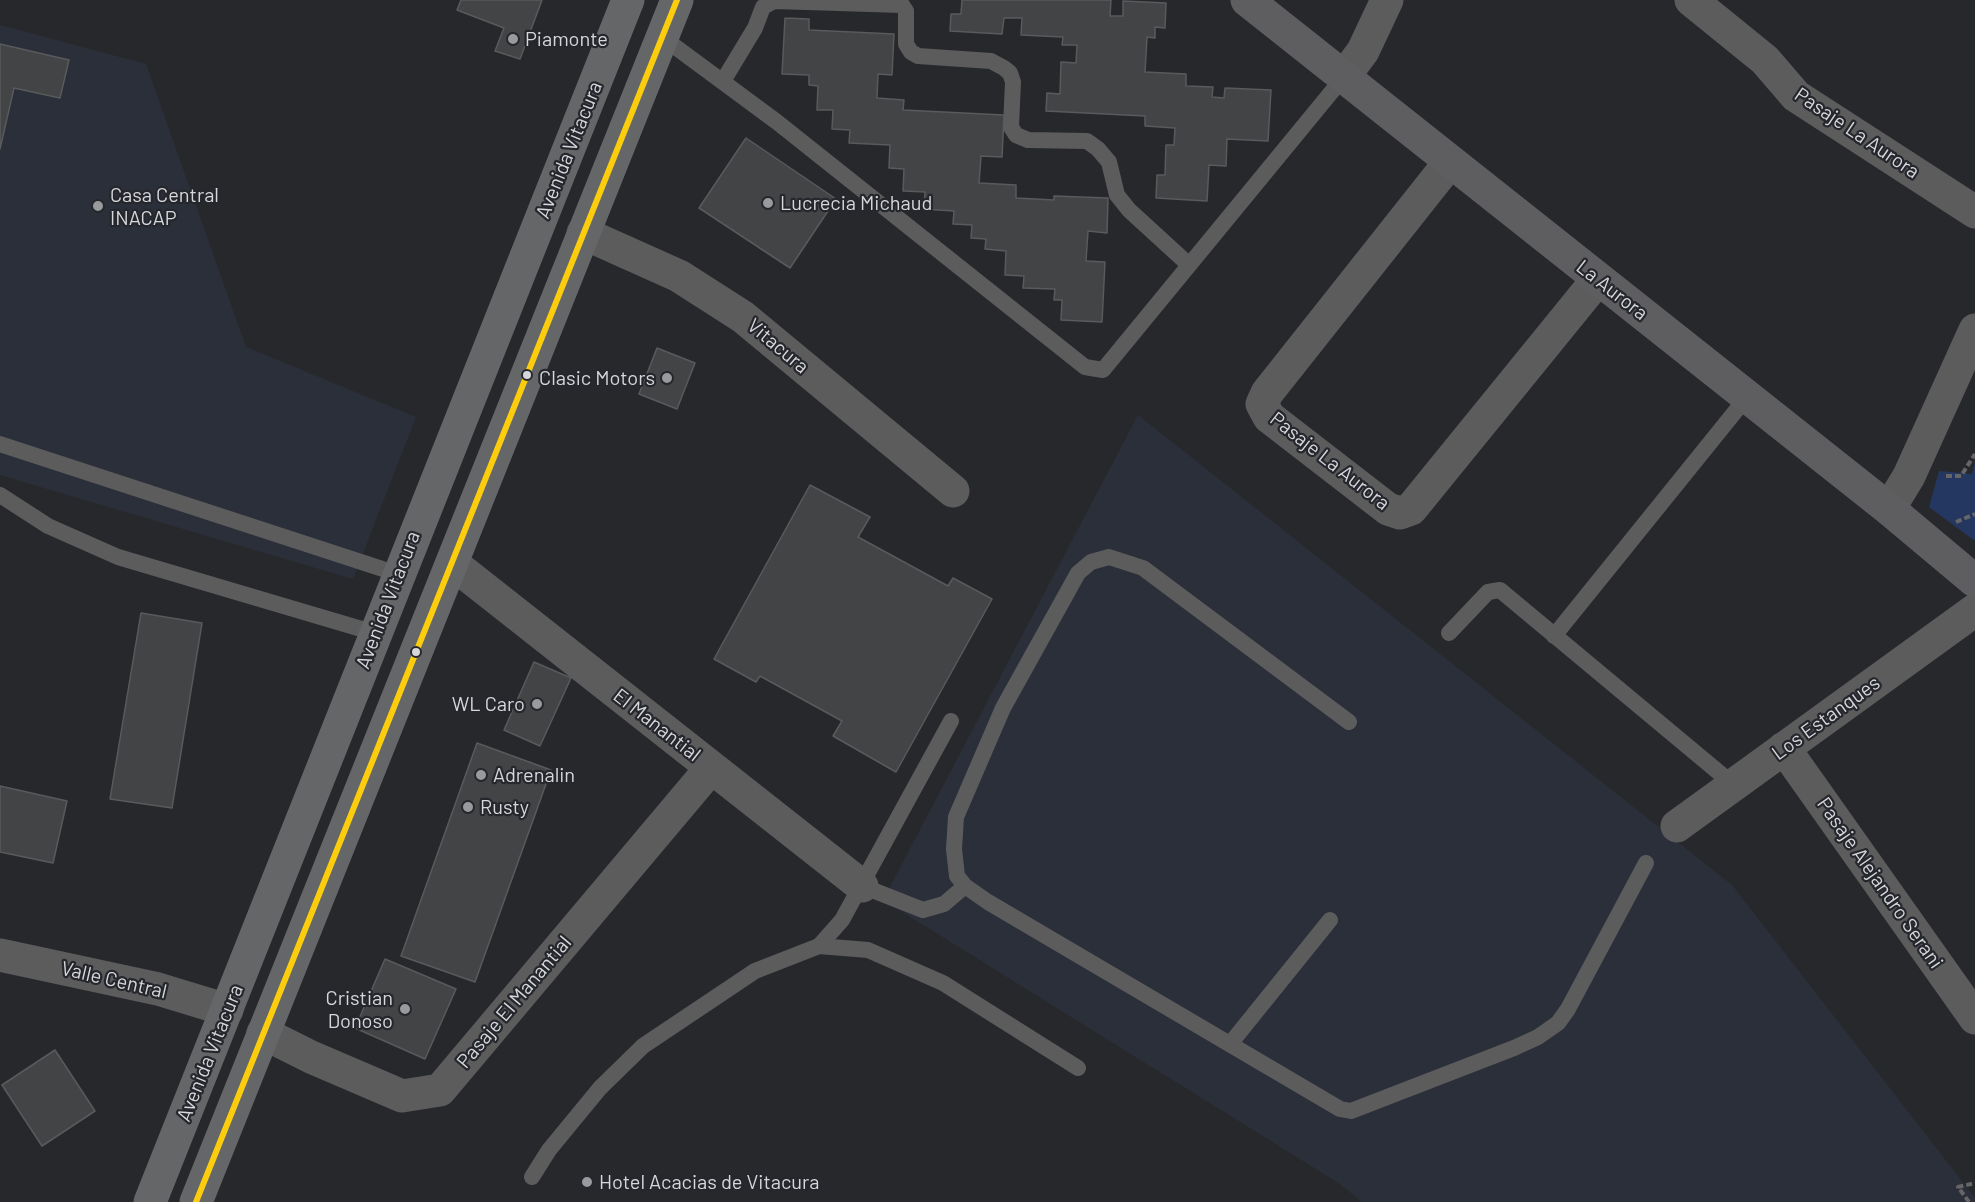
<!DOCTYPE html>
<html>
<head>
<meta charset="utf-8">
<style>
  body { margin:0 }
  canvas { display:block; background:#27282b }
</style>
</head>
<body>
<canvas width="1975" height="1202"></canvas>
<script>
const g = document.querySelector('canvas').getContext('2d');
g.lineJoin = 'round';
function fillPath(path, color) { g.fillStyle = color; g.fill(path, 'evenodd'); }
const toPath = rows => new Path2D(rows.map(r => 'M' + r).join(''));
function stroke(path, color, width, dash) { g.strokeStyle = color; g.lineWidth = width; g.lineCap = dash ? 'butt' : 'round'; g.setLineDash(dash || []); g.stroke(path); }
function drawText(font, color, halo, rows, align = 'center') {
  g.font = font + ' Barlow,sans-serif'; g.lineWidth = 4.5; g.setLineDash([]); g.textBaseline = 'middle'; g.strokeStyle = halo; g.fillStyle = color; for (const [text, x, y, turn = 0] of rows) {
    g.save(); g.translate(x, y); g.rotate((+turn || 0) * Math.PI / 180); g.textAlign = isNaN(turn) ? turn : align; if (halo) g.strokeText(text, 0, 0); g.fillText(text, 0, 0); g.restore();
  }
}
const built = toPath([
  [0,25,146,64,246,347,416,417,353,579,0,475],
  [1138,415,1732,885,1975,1198,1975,1202,1362,1202,1340,1184,883,900]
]);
const green = toPath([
  [1975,463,1975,541,1929,507,1939,471,1972,474]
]);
const building = toPath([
  [461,0,542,0,520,59,495,51,504,28,457,10,461,0],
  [962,0,1111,0,1110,16,1123,16,1123,1,1166,3,1165,28,1155,27,1155,38,1147,37,1145,72,1186,74,1186,86,1213,87,1212,97,1224,98,1225,88,1271,90,1268,141,1227,139,1226,166,1209,165,1207,201,1156,198,1157,175,1165,175,1166,145,1174,145,1175,128,1145,126,1145,116,1046,111,1047,93,1060,94,1061,62,1076,63,1077,45,1062,45,1063,37,1021,35,1022,18,1004,18,1002,34,950,31,951,14,961,14,962,0],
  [785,18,809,19,809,30,894,34,892,75,878,74,877,98,904,100,903,110,1004,115,1002,157,981,156,979,183,1016,185,1016,198,1054,200,1054,196,1108,198,1107,233,1088,231,1086,261,1105,262,1102,322,1061,320,1062,300,1054,300,1055,289,1023,288,1024,276,1005,275,1006,251,985,249,986,239,971,238,972,225,953,224,954,211,924,209,925,192,903,191,904,169,889,168,890,145,849,143,850,130,832,129,833,110,817,110,818,86,809,85,809,75,782,74,785,18],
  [0,44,69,60,60,98,14,88,0,149,0,44],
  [746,138,836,199,790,268,699,208,746,138],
  [657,348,695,363,677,409,639,394,657,348],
  [810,485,870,517,858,537,948,586,953,578,992,599,896,772,833,736,842,721,760,676,756,682,714,659,810,485],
  [141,613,202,623,172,808,110,799,141,613],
  [534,662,571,678,540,746,504,730,534,662],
  [477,743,551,770,475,982,401,956,477,743],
  [0,786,67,801,53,863,0,852,0,786],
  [385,959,456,989,425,1059,355,1028,385,959],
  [55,1050,95,1111,42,1146,2,1085,55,1050]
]);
const path = toPath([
  [1946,476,1961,476,1975,454],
  [1956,522,1975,514],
  [1969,1202,1958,1187,1975,1183]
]);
const lane = toPath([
  [662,37,777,122,1085,367,1103,370,1343,78],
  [723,81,755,28,763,7,774,1,902,5,906,11,906,44,911,52,918,56,991,61,1004,68,1010,73,1013,82,1011,127,1016,135,1028,140,1087,141,1098,149,1109,162,1117,195,1129,210,1188,264],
  [0,444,398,574],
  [0,495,48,526,118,557,375,633],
  [1449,633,1488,592,1500,590,1734,785],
  [1554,636,1747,397],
  [1349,722,1143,568,1109,557,1091,562,1078,573,1003,708,956,817,954,849,957,876,965,886,988,902,1340,1109,1351,1111,1514,1048,1538,1037,1558,1023,1568,1009,1646,863],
  [862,886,923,910,944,904,965,886],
  [819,946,842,920,951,721],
  [1230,1044,1330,920],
  [532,1177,549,1150,600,1088,643,1046,755,971,819,946,868,950,943,983,1078,1068]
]);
const street = toPath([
  [1691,0,1765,60,1796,96,1975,212],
  [1343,78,1363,51,1387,0],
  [1450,162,1267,393,1262,404,1269,417,1388,509,1400,513,1411,509,1598,279],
  [583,233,679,276,743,317,953,491],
  [1889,509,1909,476,1975,330],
  [452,563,862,886],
  [1784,748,1975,1018],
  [1677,826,1975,610],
  [0,955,158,989,227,1010],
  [263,1033,311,1057,402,1096,440,1090,711,768]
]);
const secondary = toPath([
  [1247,0,1889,509,1975,581]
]);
const primary = toPath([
  [150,1202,628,0],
  [196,1202,677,0]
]);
const bus1 = toPath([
  [196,1202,677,0]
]);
const markers = [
  [513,39,6,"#989a9d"],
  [768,203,6,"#989a9d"],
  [98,206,6,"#989a9d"],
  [527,375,5,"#d5d7db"],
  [667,378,6,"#989a9d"],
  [416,652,5,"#d5d7db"],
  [537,704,6,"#989a9d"],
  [481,775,6,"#989a9d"],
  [468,807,6,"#989a9d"],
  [405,1009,6,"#989a9d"],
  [587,1182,6,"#989a9d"]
];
const poiNames = [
  ["Piamonte",525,39],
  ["Casa Central",110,195],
  ["INACAP",110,218],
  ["Lucrecia Michaud",780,203],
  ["Clasic Motors",655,378,"right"],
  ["WL Caro",525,704,"right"],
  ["Adrenalin",493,775],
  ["Rusty",480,807],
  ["Cristian",393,998,"right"],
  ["Donoso",393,1021,"right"],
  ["Hotel Acacias de Vitacura",599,1182]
];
const streetNames = [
  ["Pasaje La Aurora",1857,133,34],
  ["Avenida Vitacura",569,150,-68],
  ["La Aurora",1612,290,38],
  ["Vitacura",778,346,40],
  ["Pasaje La Aurora",1330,461,38],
  ["Avenida Vitacura",388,600,-69],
  ["Los Estanques",1826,718,-36],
  ["El Manantial",657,725,38],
  ["Pasaje Alejandro Serani",1880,883,55],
  ["Valle Central",114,980,13],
  ["Pasaje El Manantial",514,1002,-50],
  ["Avenida Vitacura",210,1053,-68]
];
fillPath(built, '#2a2f39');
fillPath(green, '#243761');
fillPath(building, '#434446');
stroke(building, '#585a5c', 1.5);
stroke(path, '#666667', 4, [6, 3]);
stroke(lane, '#5c5c5d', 16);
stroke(street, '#5c5c5d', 33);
stroke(secondary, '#5e5e60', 33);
stroke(primary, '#656668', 33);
stroke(bus1, '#fccd0d', 6);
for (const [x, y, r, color] of markers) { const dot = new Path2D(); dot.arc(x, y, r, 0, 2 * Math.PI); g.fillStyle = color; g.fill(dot); stroke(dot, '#25272d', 2); }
drawText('20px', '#d5d7db', '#25272d', poiNames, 'left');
drawText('20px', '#d5d7db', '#25272d', streetNames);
</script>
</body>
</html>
